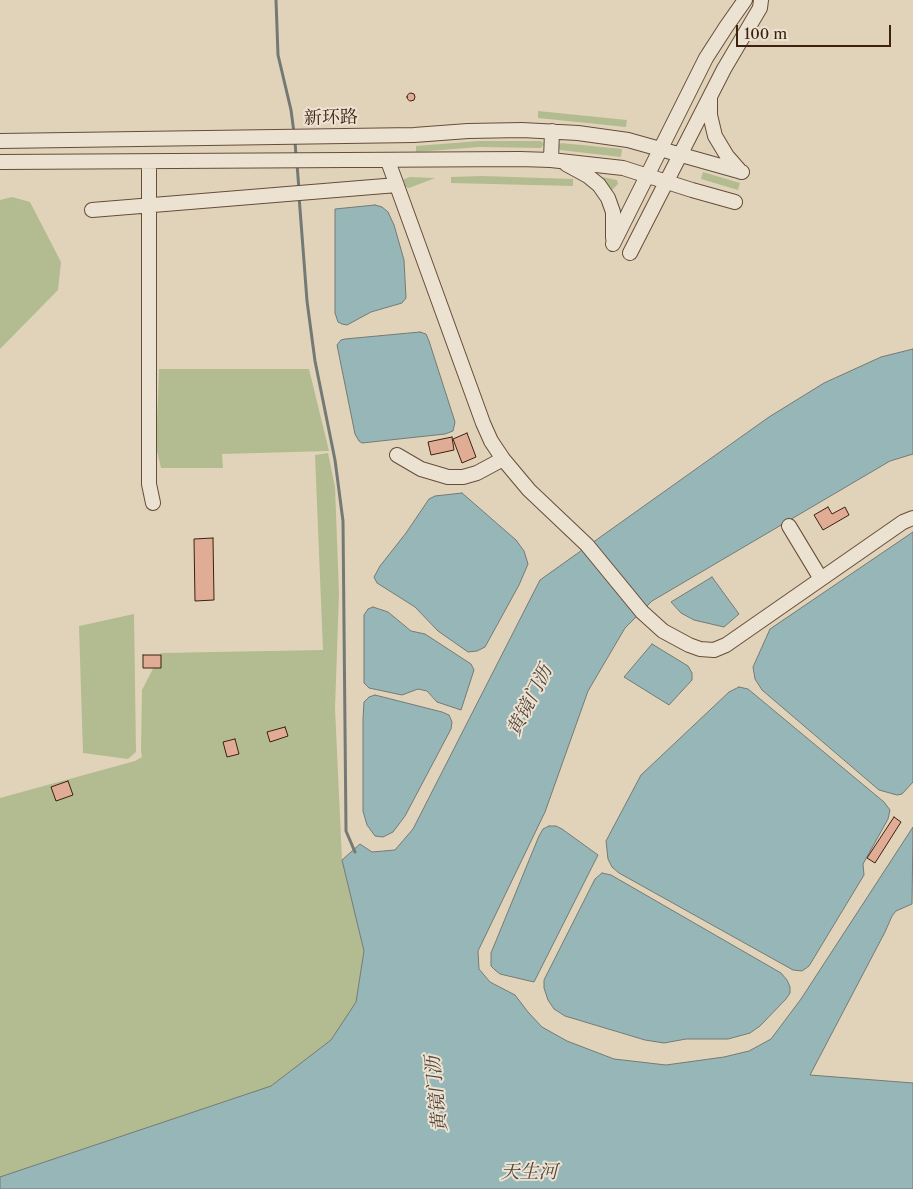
<!DOCTYPE html>
<html>
<head>
<meta charset="utf-8">
<style>
  body { margin:0 }
  #map { position:relative; width:913px; height:1189px; overflow:hidden; background:#e1d3b9; font-family:"Libre Caslon Text",serif }
  canvas { display:block }
  .scale { position:absolute; left:736px; top:25px; width:155px; height:22px; box-sizing:border-box; border:2px solid #3d2010; border-top:0; padding-left:6px; font-size:15px; line-height:18px; white-space:nowrap; color:#3d2010; -webkit-text-stroke:4px #ece2d2; paint-order:stroke }
</style>
</head>
<body>
<div id="map">
<canvas width="913" height="1189"></canvas>
<div class="scale">100 m</div>
</div>
<script>
const g = document.querySelector('canvas').getContext('2d');
g.lineJoin = 'round';
function fillPath(path, color) { g.fillStyle = color; g.fill(path, 'evenodd'); }
const toPath = rows => new Path2D(rows.map(r => 'M' + r).join(''));
function stroke(path, color, width, dash) { g.strokeStyle = color; g.lineWidth = width; g.lineCap = dash ? 'butt' : 'round'; g.setLineDash(dash || []); g.stroke(path); }
function drawText(font, color, halo, rows, align = 'center') {
  g.font = font + ' "Libre Caslon Text","Noto Serif SC",serif'; g.lineWidth = 4; g.setLineDash([]); g.textBaseline = 'middle'; g.strokeStyle = halo; g.fillStyle = color; for (const [text, x, y, turn = 0] of rows) {
    g.save(); g.translate(x, y); g.rotate((+turn || 0) * Math.PI / 180); g.textAlign = isNaN(turn) ? turn : align; if (halo) g.strokeText(text, 0, 0); g.fillText(text, 0, 0); g.restore();
  }
}
const green = toPath([
  [538,111,627,120,626,127,538,118],
  [479,141,541,141,544,144,541,148,479,147,416,152,416,146],
  [561,143,592,146,622,149,621,157,560,150,558,146],
  [703,172,740,183,738,190,701,179],
  [482,176,573,179,573,186,451,183,451,177],
  [597,176,617,180,618,184,611,191],
  [410,177,435,178,409,188,401,185,404,179],
  [12,197,30,202,61,262,58,290,0,349,0,200],
  [159,369,309,369,329,451,222,454,223,468,161,468,156,447],
  [328,453,335,487,339,594,335,708,342,860,364,951,356,1002,331,1040,271,1086,0,1177,0,798,135,761,142,757,141,751,142,690,161,653,323,650,315,455],
  [134,614,136,752,128,759,83,753,79,626]
]);
const water = toPath([
  [375,205,382,207,388,212,394,225,404,260,406,298,402,303,371,312,347,325,342,324,338,322,335,313,335,209,375,205],
  [420,332,426,334,429,341,455,422,453,431,445,434,362,443,359,441,355,434,337,345,341,340,345,339,420,332],
  [913,349,913,454,890,461,652,601,625,628,588,691,545,812,478,951,479,969,490,982,515,995,528,1012,542,1027,567,1041,614,1059,666,1065,724,1057,749,1051,771,1039,801,999,913,827,912,904,896,911,892,916,885,932,810,1075,913,1083,913,1189,0,1189,0,1177,271,1086,331,1040,356,1002,364,951,342,860,360,844,372,852,395,850,413,829,540,580,769,417,824,383,881,357,913,349],
  [462,493,516,540,524,551,528,564,519,585,485,647,477,651,468,652,438,631,415,607,377,583,374,577,380,566,406,533,429,499,435,496,462,493],
  [913,532,913,782,902,794,897,795,879,790,762,690,755,679,753,667,770,629,913,532],
  [712,577,739,614,724,627,694,620,681,613,671,602,712,577],
  [373,607,388,612,411,631,425,634,471,664,474,670,461,710,437,702,427,691,418,689,402,695,369,688,364,683,364,615,368,609,373,607],
  [652,644,688,666,692,673,692,680,669,705,624,677,652,644],
  [739,687,748,689,884,802,890,810,888,819,863,864,864,875,809,966,802,971,793,970,619,873,612,867,608,859,606,841,641,775,729,692,739,687],
  [375,695,442,712,449,715,452,722,451,729,405,816,393,832,383,837,375,836,367,825,363,811,363,719,364,702,369,697,375,695],
  [549,826,556,826,562,829,598,855,534,982,500,974,495,970,491,966,491,953,539,836,543,829,549,826],
  [602,873,611,875,781,973,787,980,790,987,790,993,786,999,760,1026,750,1033,728,1039,686,1039,664,1043,645,1040,565,1016,554,1009,548,1000,544,988,544,980,595,879,602,873]
]);
const stream = toPath([
  [276,0,278,55,291,110,294,133],
  [295,141,296,157],
  [297,164,299,190],
  [299,196,307,301,315,361,335,460,343,521,346,831,355,852]
]);
const building = toPath([
  '407 97a4 4 0 1 1 8 0a4 4 0 1 1-8 0Z',
  [467,433,476,457,462,463,453,439,467,433],
  [452,437,454,450,431,455,428,442,452,437],
  [828,507,832,514,845,507,849,515,823,530,814,515,828,507],
  [213,538,214,600,195,601,194,539,213,538],
  [143,655,161,655,161,668,143,668,143,655],
  [285,727,288,736,270,742,267,732,285,727],
  [235,739,239,754,227,757,223,742,235,739],
  [68,781,73,795,56,801,51,787,68,781],
  [894,817,901,822,875,863,867,858,894,817]
]);
const minor = toPath([
  [710,98,710,115,715,136,727,156,741,172],
  [0,141,414,135,468,131,522,130,578,133,628,140,742,172],
  [551,160,552,131],
  [388,161,483,423,491,441,503,459,529,490,587,545,642,612,663,631,689,645,700,649,714,650,726,645,903,522,913,518],
  [0,162,520,159,551,160,623,168,692,190,735,202],
  [149,162,149,484,153,503],
  [566,164,588,176,599,185,608,198,613,212,613,238],
  [92,210,397,185],
  [613,244,706,58,726,27,745,0],
  [630,253,724,69,760,8,761,0],
  [397,455,421,469,448,477,463,477,477,473,503,459],
  [789,526,821,579]
]);
const streetNames = [
  ["新环路",331,118,-1]
];
const waterNames = [
  ["黄镜门沥",530,701,-63],
  ["黄镜门沥",437,1094,-96],
  ["天生河",529,1173]
];
fillPath(green, '#b2bc90');
fillPath(water, '#97b6b8');
stroke(water, '#737a75', 1);
stroke(stream, '#737a75', 3);
fillPath(building, '#e0ac95');
stroke(building, '#3d2010', 1);
stroke(minor, '#664d3a', 16);
stroke(minor, '#ece2d2', 14);
drawText('18px', '#3d2010', '#ece2d2', streetNames);
drawText('italic 19px', '#54463a', '#ece2d2', waterNames);
</script>
</body>
</html>
